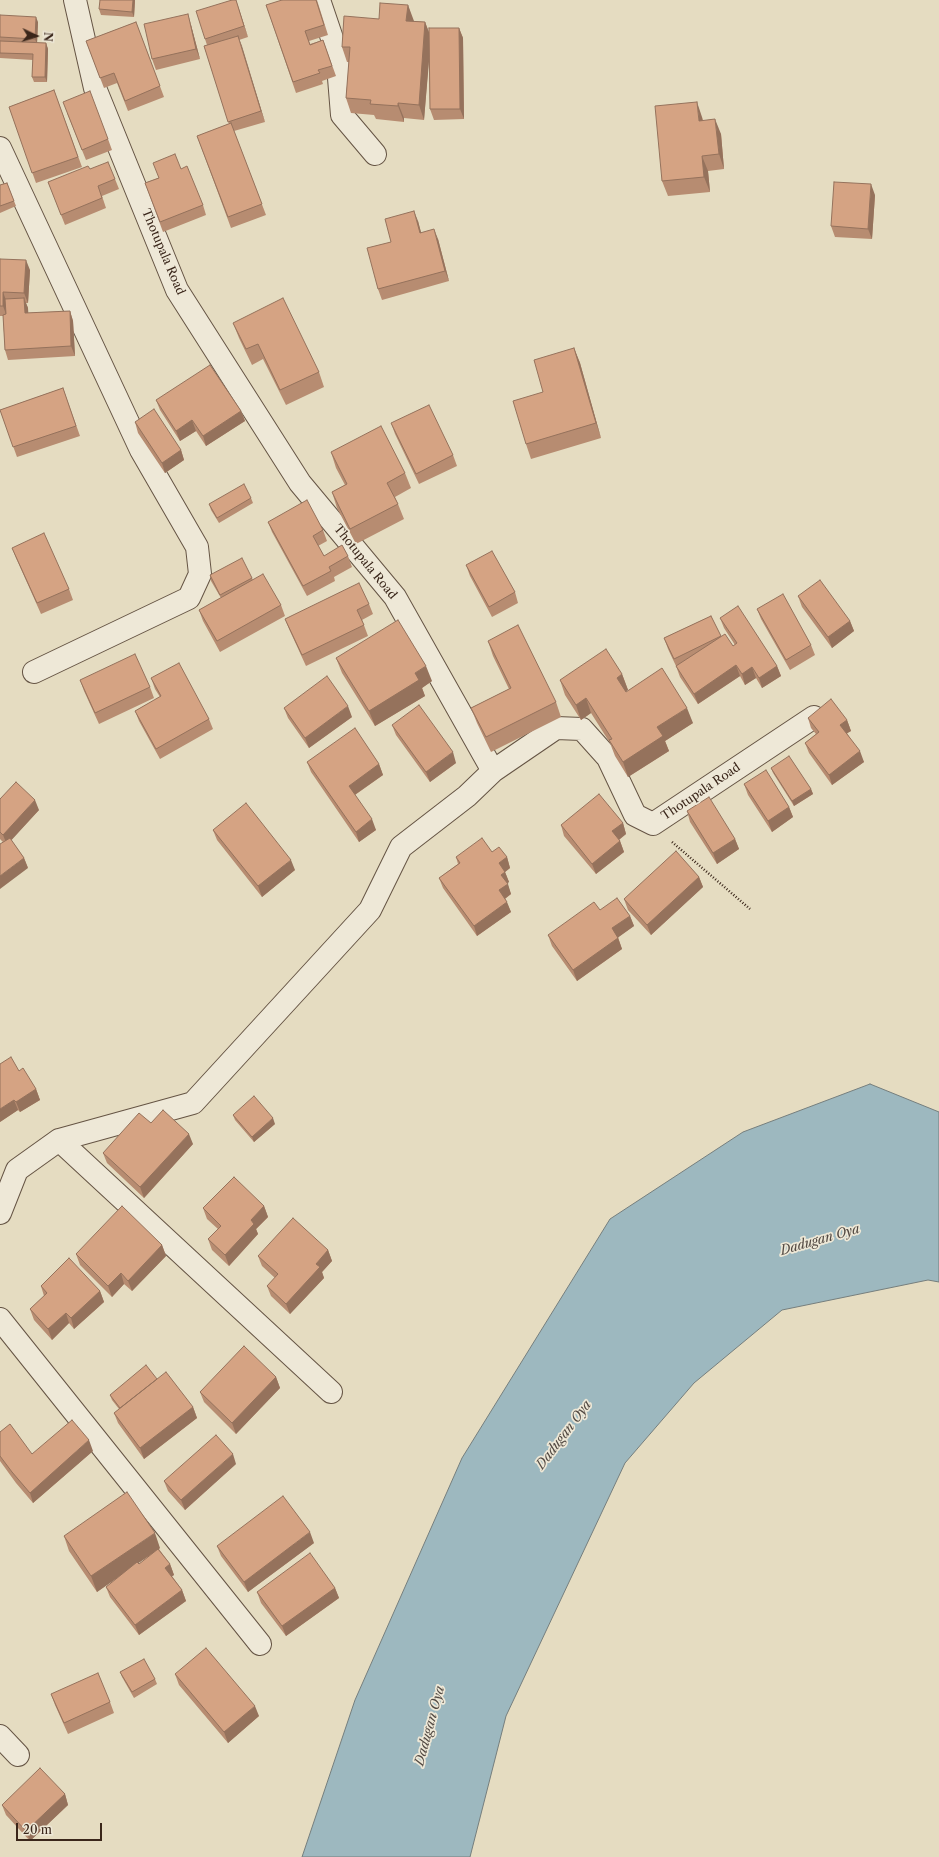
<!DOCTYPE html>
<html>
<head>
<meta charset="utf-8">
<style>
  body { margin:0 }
  #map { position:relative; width:939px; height:1857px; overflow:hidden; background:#e5dcc1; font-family:"Libre Caslon Text",serif }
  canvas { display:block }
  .north { position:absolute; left:16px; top:16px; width:40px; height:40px; -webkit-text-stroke:3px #eee8d7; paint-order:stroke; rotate:94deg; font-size:11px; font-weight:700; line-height:16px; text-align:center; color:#3a261a }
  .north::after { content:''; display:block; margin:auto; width:14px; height:18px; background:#3a261a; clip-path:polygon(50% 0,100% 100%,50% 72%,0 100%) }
  .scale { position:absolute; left:16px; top:1823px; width:86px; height:18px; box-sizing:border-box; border:2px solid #3a261a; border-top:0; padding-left:5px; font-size:12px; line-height:14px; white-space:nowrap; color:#3a261a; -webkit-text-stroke:3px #eee8d7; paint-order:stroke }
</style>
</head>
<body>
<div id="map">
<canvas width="939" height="1857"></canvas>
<div class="north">N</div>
<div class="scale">20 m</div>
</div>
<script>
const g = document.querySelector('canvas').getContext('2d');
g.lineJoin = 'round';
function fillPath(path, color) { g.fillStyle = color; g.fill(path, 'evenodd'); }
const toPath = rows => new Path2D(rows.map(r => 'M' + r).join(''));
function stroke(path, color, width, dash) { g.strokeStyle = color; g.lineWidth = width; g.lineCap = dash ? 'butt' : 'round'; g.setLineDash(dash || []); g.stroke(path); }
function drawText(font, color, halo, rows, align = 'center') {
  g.font = font + ' "Libre Caslon Text",serif'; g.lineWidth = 3.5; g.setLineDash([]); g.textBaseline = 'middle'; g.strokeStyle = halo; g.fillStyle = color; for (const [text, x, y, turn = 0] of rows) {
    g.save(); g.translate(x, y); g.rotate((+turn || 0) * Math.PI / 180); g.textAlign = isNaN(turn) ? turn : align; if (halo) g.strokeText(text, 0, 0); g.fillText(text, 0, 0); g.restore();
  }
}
const water = toPath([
  [870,1084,939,1112,939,1282,928,1280,782,1310,694,1383,625,1463,506,1716,470,1857,302,1857,355,1700,462,1458,610,1219,743,1132,870,1084]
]);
const path = toPath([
  [672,842,750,909]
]);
const street = toPath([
  [75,0,95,88,177,290,300,483,395,597,493,771,556,728,582,729,608,758,635,815,653,824,814,717],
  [319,0,337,53,342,115,375,154],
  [0,148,141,450,197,547,200,574,189,598,34,672],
  [59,1140,331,1392],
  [0,1213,17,1170,59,1140,193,1103,370,910,401,847,467,796,493,771],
  [0,1319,260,1644],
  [0,1736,18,1755]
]);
const wall = toPath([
  [135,0,134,17,101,15,99,9],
  [236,0,248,37,239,40,265,122,234,131,266,215,231,228,197,136,229,124,204,46,207,45,205,39],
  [317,0,328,35,309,41,310,44,323,40,336,76,322,81,323,84,296,93,266,5],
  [408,5,413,21,425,22,429,32,459,28,463,38,464,119,434,120,430,109,429,57,424,120,404,118,404,122,376,119,374,115,351,113,346,98,349,62,347,62,342,47,379,19],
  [0,15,38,22,37,43,46,43,48,49,47,82,34,82,32,77,33,60,0,58],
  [136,22,164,97,128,111,117,83,104,88,86,41],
  [191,25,200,59,156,70,152,59],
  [54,90,82,167,36,183,9,107],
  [67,113,108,139,112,150,86,160],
  [702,117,703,120,721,134,724,169,708,171,710,192,668,196,662,181],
  [90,169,115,179,119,189,102,196,106,208,65,225,48,182],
  [181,169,203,205,206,215,163,232,145,183],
  [7,183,16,206,0,213,0,185],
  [875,195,872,239,835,237,831,226],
  [418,221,421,233,438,239,449,281,382,300,378,289,391,242],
  [0,259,30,270,28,303,26,303,28,308,28,313,70,311,73,321,75,356,8,360,5,350,3,316,0,316],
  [233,323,319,372,324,387,286,405,263,359,252,365,239,338],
  [574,348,580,363,601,438,531,459,526,444,543,392],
  [63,388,80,436,17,457,0,410],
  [156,400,241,411,245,421,206,446,196,431,180,441,160,410],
  [135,422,181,450,184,460,165,473,138,433],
  [391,423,453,455,457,466,419,484,395,434],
  [331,452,405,473,411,488,395,497,398,504,404,519,356,544,337,508,332,492,345,485,336,468],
  [251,498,253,503,219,523,211,510,209,504],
  [268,522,323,530,327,541,318,546,324,556,348,556,352,567,334,577,335,581,307,596,272,532],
  [12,548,69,589,73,600,41,614,16,558],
  [466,565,515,592,518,603,492,617,470,576],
  [210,575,252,578,253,580,281,605,285,616,220,652,203,621,199,610,221,598,211,581],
  [798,596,850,621,854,631,832,648,802,607],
  [369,604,373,614,362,620,368,636,306,666,289,629,285,619],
  [757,609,811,645,815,655,790,670,761,619],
  [711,616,721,637,733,646,735,645,724,628,720,618,777,666,781,676,762,688,756,678,745,685,740,676,698,704,680,677,676,666,668,649,664,638],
  [488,641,556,702,561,717,491,752,477,723,471,708,509,689,493,656],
  [336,658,432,681,422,688,425,696,375,726,342,673],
  [622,674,628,690,626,691,626,692,693,723,665,741,669,751,628,777,615,756,610,743,591,713,581,720,565,695,560,680],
  [151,678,209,719,213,729,160,759,139,721,135,711,160,697,155,689],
  [80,680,150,687,154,698,99,724,84,691],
  [284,708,352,717,309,748,288,718],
  [808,718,847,720,851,731,847,733,864,762,832,785,809,753,805,743,816,734,811,728],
  [392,725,456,763,430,782,396,735],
  [307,762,379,764,383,775,355,795,376,830,359,842,311,772],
  [771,768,811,789,813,794,794,806,773,773],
  [744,784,789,807,793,817,772,832,748,795],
  [0,799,39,810,11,840,24,858,28,868,0,839],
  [687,811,735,839,739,849,717,864,690,822],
  [623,823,626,834,619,840,620,841,624,852,596,874,564,836,561,825],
  [213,830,295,870,262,897,217,840],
  [492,852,507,857,510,868,505,872,509,882,507,883,511,894,505,899,511,912,477,936,443,888,439,878,458,864,456,857],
  [699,877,703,887,651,935,628,910,624,899],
  [600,910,630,916,634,926,618,937,622,949,577,981,552,946,548,935],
  [19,1071,36,1089,40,1100,20,1112,18,1110,0,1122],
  [233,1115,275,1124,254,1142,235,1120],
  [151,1123,193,1144,144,1198,107,1163,103,1153],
  [264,1206,268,1217,256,1229,258,1234,229,1266,212,1250,208,1239,218,1229,207,1219,203,1208],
  [162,1245,166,1256,132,1291,124,1284,112,1297,80,1265,76,1254],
  [328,1250,332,1261,322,1272,324,1278,290,1314,271,1296,267,1286,275,1278,262,1266,258,1256],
  [41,1286,100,1291,104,1302,74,1329,69,1323,52,1340,34,1320,30,1309,44,1296],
  [276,1377,280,1388,236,1434,204,1402,200,1392],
  [157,1379,193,1407,197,1418,144,1459,118,1423,114,1413,119,1409,112,1400,110,1395],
  [0,1432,32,1454,93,1451,33,1503,16,1483,0,1461],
  [236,1464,185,1510,168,1491,164,1481],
  [64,1536,160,1548,159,1549,170,1564,174,1575,172,1576,182,1590,186,1601,139,1635,110,1597,106,1587,121,1575,97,1592,69,1551],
  [152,1554,139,1564,138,1563],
  [314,1543,248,1592,221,1556,217,1546],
  [335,1588,339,1598,286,1636,261,1603,257,1592],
  [120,1672,155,1679,157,1684,134,1698,122,1677],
  [175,1674,259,1716,228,1743,179,1685],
  [51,1694,110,1702,114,1713,68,1734,55,1705],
  [65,1794,68,1805,30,1841,6,1815,2,1805]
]);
const shadedWall = toPath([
  [133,0,135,0,134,17,132,12],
  [236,0,239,9,248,37,244,26],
  [408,5,414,21,412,36,406,21],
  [188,14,191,25,200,59,196,49],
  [36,17,38,22,37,44,35,39],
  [425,22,431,38,424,120,419,105],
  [459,28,463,38,464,119,460,109],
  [238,36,242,46,265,122,261,111],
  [46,43,48,49,47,82,45,77],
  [697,102,702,117,704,136,699,121],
  [398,103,404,118,404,122,398,106],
  [715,119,721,134,724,169,719,154],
  [702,156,708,171,710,192,704,177],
  [871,184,875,195,872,239,868,229],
  [414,211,418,221,424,243,420,233],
  [434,229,438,239,449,281,445,271],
  [26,260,30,270,28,303,24,293],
  [3,292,7,303,7,317,3,306],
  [24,298,28,308,29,324,25,313],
  [70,311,73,321,75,356,71,346],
  [574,348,580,363,601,438,596,423],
  [241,411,245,421,206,446,203,436],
  [192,420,196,431,180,441,176,431],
  [181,450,184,460,165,473,162,463],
  [850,621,854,631,832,648,828,637],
  [736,665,740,676,698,704,694,694],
  [426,666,432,681,422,688,425,696,375,726,369,711,415,673],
  [777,666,781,676,762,688,759,678],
  [752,667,756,678,745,685,742,674],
  [622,674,628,690,623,693,617,678],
  [586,698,591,713,581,720,576,705],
  [348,706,352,717,309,748,305,738],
  [687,708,693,723,665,741,669,751,628,777,623,762,657,727],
  [847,720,851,731,844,735,840,725],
  [860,751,864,762,832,785,829,775],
  [453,752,456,763,430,782,426,772],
  [379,764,383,775,353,796,349,786],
  [811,789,813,794,794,806,792,801],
  [35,800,39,810,7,845,3,835],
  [789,807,793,817,772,832,768,821],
  [372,819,376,830,359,842,356,832],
  [623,823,626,834,616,842,612,831],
  [735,839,739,849,717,864,713,853],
  [620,841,624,852,596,874,592,864],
  [507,857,510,868,505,872,509,882,505,885,501,875,499,863],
  [24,858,28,868,0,889,0,876],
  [291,860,295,870,262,897,258,886],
  [699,877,703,887,651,935,647,925],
  [508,884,511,894,503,900,499,890],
  [507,902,511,912,477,936,474,926],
  [630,916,634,926,616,939,612,928],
  [618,938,622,949,577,981,573,970],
  [36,1089,40,1100,20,1112,16,1102],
  [14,1100,18,1110,0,1122,0,1109],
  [273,1118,275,1124,254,1142,252,1137],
  [189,1134,193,1144,144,1198,140,1187],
  [264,1206,268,1217,256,1229,258,1234,229,1266,225,1255,251,1220],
  [162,1245,166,1256,132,1291,128,1281],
  [328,1250,332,1261,322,1272,324,1278,290,1314,286,1304,316,1264],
  [121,1273,124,1284,112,1297,108,1286],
  [100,1291,104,1302,74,1329,71,1318],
  [66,1313,69,1323,52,1340,48,1329],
  [276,1377,280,1388,236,1434,232,1423],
  [193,1407,197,1418,144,1459,140,1448],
  [89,1440,93,1451,33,1503,30,1493],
  [233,1454,236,1464,185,1510,181,1500],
  [310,1532,314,1543,248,1592,244,1582],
  [155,1533,160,1548,97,1592,91,1576],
  [170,1564,174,1575,169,1578,165,1568],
  [335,1588,339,1598,286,1636,282,1626],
  [182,1590,186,1601,139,1635,135,1625],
  [255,1706,259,1716,228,1743,224,1732],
  [65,1794,68,1805,30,1841,26,1831]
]);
const building = toPath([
  [100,0,133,0,132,12,99,9,100,0],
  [232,0,236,0,244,26,205,39,196,11,232,0],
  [282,0,316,0,324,25,305,31,310,45,323,40,332,66,318,70,320,73,293,82,266,5,282,0],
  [380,3,408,5,406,21,425,22,419,105,398,103,398,106,370,104,371,100,346,98,350,47,342,47,344,16,379,19,380,3],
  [188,14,196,49,152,59,144,24,188,14],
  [0,15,36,17,35,39,0,37,0,15],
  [136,22,160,86,125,101,114,73,100,78,86,41,136,22],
  [429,28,459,28,460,109,430,109,429,28],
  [238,36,261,111,228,122,204,46,238,36],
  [0,41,46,43,45,77,32,77,33,54,0,53,0,41],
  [54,90,78,157,32,173,9,107,54,90],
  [90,91,108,139,82,150,63,102,90,91],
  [697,102,699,121,715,119,719,154,702,156,704,177,662,181,655,106,697,102],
  [231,123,262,204,228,217,197,136,231,123],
  [175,154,181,169,187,166,203,205,160,222,145,183,159,178,153,163,175,154],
  [108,162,115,179,98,186,102,198,61,215,48,182,88,166,90,169,108,162],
  [834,182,871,184,868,229,831,226,834,182],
  [7,183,14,201,0,206,0,185,7,183],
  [414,211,420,233,434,229,445,271,378,289,367,248,391,242,385,219,414,211],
  [0,259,26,260,24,293,3,292,3,306,0,306,0,259],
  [24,298,25,313,70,311,71,346,5,350,3,315,6,314,5,299,24,298],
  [283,298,319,372,280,390,258,344,246,349,233,323,283,298],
  [574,348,596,423,526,444,513,401,543,392,534,360,574,348],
  [210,365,241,411,203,436,192,420,176,431,156,400,210,365],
  [63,388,76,426,13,447,0,410,63,388],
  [429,405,453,455,416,474,391,423,429,405],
  [154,409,181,450,162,463,135,422,154,409],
  [381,426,405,473,387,483,398,504,350,529,332,492,347,484,331,452,381,426],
  [244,484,251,498,217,518,209,504,244,484],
  [307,500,323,530,313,536,324,556,342,545,348,556,329,567,331,571,303,586,268,522,307,500],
  [44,533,69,589,37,603,12,548,44,533],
  [492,551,515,592,489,607,466,565,492,551],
  [242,558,252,578,220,595,210,575,242,558],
  [263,574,281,605,217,641,199,610,263,574],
  [820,580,850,621,828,637,798,596,820,580],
  [359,583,369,604,357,610,364,625,302,655,285,619,359,583],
  [783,594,811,645,786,660,757,609,783,594],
  [738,606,777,666,759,678,752,667,742,674,736,665,694,694,676,666,725,634,733,646,737,643,720,618,738,606],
  [711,616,721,636,674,659,664,638,711,616],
  [398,620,426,666,415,673,419,680,369,711,336,658,398,620],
  [518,625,556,702,486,737,471,708,511,688,488,641,518,625],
  [606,649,622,674,617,678,626,692,662,668,687,708,657,727,663,736,623,762,609,740,612,739,586,698,576,705,560,680,606,649],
  [135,654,150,687,95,713,80,680,135,654],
  [179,663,209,719,156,749,135,711,161,696,151,678,179,663],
  [327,676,348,706,305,738,284,708,327,676],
  [831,699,847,720,840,725,860,751,829,775,805,743,819,732,808,718,831,699],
  [419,705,453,752,426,772,392,725,419,705],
  [355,728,379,764,349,786,372,819,356,832,307,762,355,728],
  [789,756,811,789,792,801,771,768,789,756],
  [766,770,789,807,768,821,744,784,766,770],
  [16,782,35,800,3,835,0,832,0,799,16,782],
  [599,794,623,823,612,831,620,841,592,864,561,825,599,794],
  [709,797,735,839,713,853,687,811,709,797],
  [246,803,291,860,258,886,213,830,246,803],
  [10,838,24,858,0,876,0,844,10,838],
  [482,838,492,852,499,847,507,857,499,863,505,872,501,875,508,884,499,890,507,902,474,926,439,878,460,863,456,857,482,838],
  [676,851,699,877,647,925,624,899,676,851],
  [617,898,630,916,612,928,618,938,573,970,548,935,594,902,600,910,617,898],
  [11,1057,19,1071,23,1068,36,1089,16,1102,14,1100,0,1109,0,1064,11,1057],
  [254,1096,273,1118,252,1137,233,1115,254,1096],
  [163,1110,189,1134,140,1187,103,1153,139,1113,151,1123,163,1110],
  [234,1177,264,1206,251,1220,254,1224,225,1255,208,1239,221,1226,203,1208,234,1177],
  [122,1206,162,1245,128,1281,121,1273,108,1286,76,1254,122,1206],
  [293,1218,328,1250,316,1264,320,1267,286,1304,267,1286,278,1274,258,1256,293,1218],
  [69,1258,100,1291,71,1318,66,1313,48,1329,30,1309,47,1293,41,1286,69,1258],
  [244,1346,276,1377,232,1423,200,1392,244,1346],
  [146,1365,157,1379,120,1408,110,1395,146,1365],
  [166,1372,193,1407,140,1448,114,1413,166,1372],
  [72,1420,89,1440,30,1493,12,1472,0,1456,0,1432,10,1424,32,1454,72,1420],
  [216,1435,233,1454,181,1500,164,1481,216,1435],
  [127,1492,155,1533,91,1576,64,1536,127,1492],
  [283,1496,310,1532,244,1582,217,1546,283,1496],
  [158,1549,170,1564,165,1568,182,1590,135,1625,106,1587,137,1562,139,1564,158,1549],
  [310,1553,335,1588,282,1626,257,1592,310,1553],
  [206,1648,255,1706,224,1732,175,1674,206,1648],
  [144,1659,155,1679,132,1692,120,1672,144,1659],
  [98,1673,110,1702,64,1723,51,1694,98,1673],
  [40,1768,65,1794,26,1831,2,1805,40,1768]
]);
const streetNames = [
  ["Thotupala Road",163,252,67],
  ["Thotupala Road",365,562,51],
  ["Thotupala Road",701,792,-34]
];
const waterNames = [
  ["Dadugan Oya",820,1240,-16],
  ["Dadugan Oya",564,1435,-53],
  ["Dadugan Oya",430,1726,-75]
];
fillPath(water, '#9db8bf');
stroke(water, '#757e7d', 1);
stroke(street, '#655444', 24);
stroke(path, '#3a261a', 2.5, [1, 2]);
stroke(street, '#eee8d7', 22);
fillPath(wall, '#b78c71');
fillPath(shadedWall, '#95725c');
fillPath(building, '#d5a383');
stroke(building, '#95725c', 1);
drawText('12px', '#3a261a', '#eee8d7', streetNames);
drawText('italic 13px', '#534a43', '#eee8d7', waterNames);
</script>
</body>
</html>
